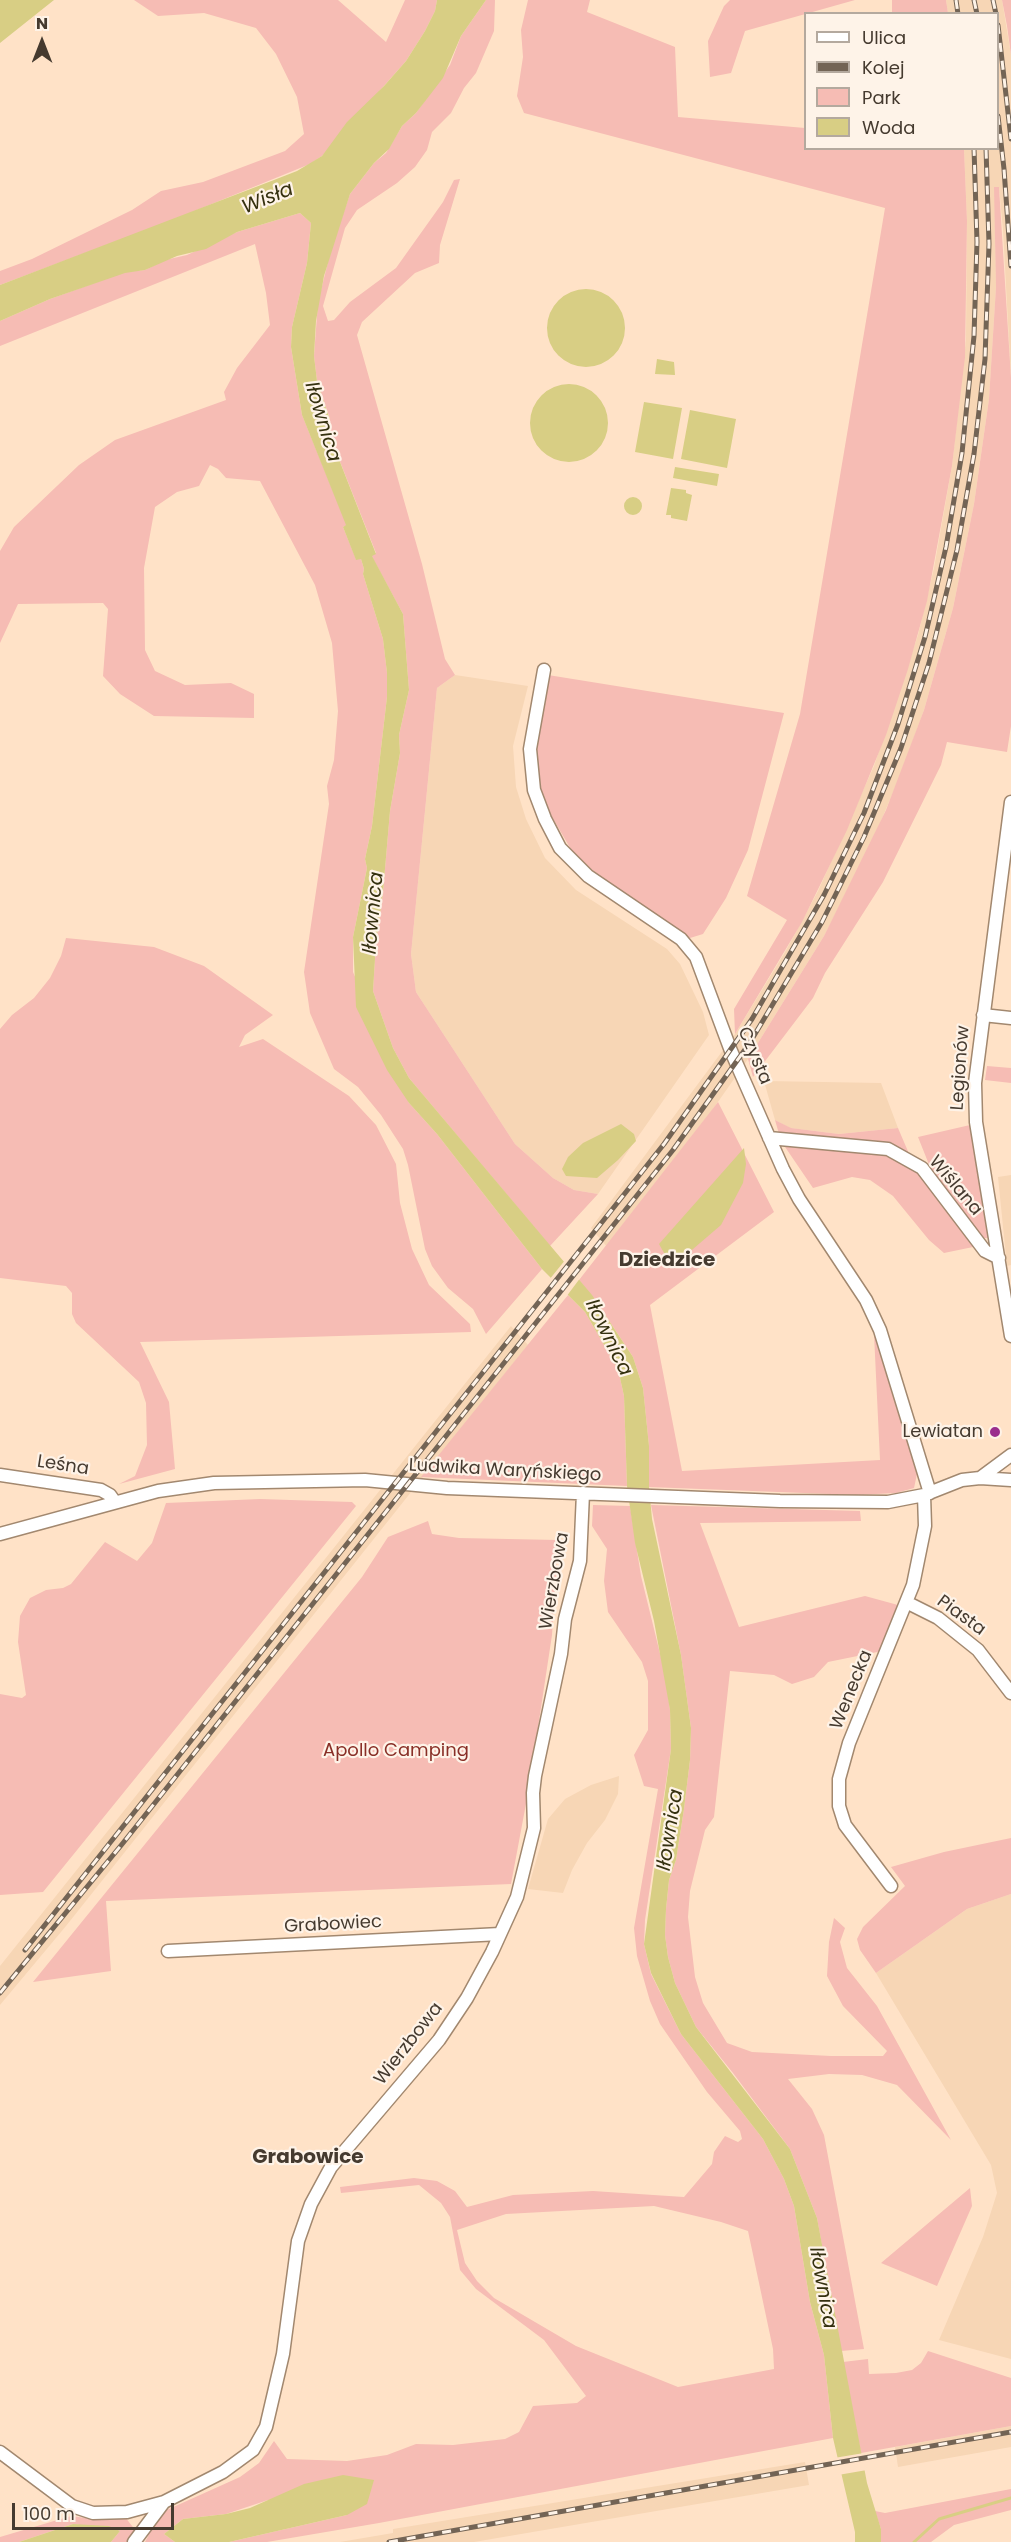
<!DOCTYPE html>
<html>
<head>
<meta charset="utf-8">
<style>
  body { margin:0 }
  #map { position:relative; width:1011px; height:2542px; overflow:hidden; background:#ffe2c7; font-family:Poppins,sans-serif }
  canvas { display:block }
  .legend { position:absolute; left:804px; top:12px; width:195px; height:138px; box-sizing:border-box; background:#fef3e8; border:2px solid #b4a99e; margin:0; padding:8px 10px; list-style:none; font-size:18px; color:#453a2f }
  .legend li { display:flex; align-items:center; gap:12px; height:30px }
  .legend b { width:30px; border:2px solid #b4a99e }
  .north { position:absolute; left:12px; top:12px; width:60px; height:60px; -webkit-text-stroke:4px #fef3e8; paint-order:stroke; rotate:0deg; font-size:16px; font-weight:700; line-height:24px; text-align:center; color:#453a2f }
  .north::after { content:''; display:block; margin:auto; width:21px; height:27px; background:#453a2f; clip-path:polygon(50% 0,100% 100%,50% 72%,0 100%) }
  .scale { position:absolute; left:12px; top:2503px; width:162px; height:27px; box-sizing:border-box; border:3px solid #453a2f; border-top:0; padding-left:8px; font-size:18px; line-height:21px; white-space:nowrap; color:#453a2f; -webkit-text-stroke:4px #fef3e8; paint-order:stroke }
</style>
</head>
<body>
<div id="map">
<canvas width="1011" height="2542"></canvas>
<ul class="legend">
<li><b style="height:8px;background:#fff"></b>Ulica</li>
<li><b style="height:8px;background:#736455"></b>Kolej</li>
<li><b style="height:16px;background:#f6bcb4"></b>Park</li>
<li><b style="height:16px;background:#d8ce84"></b>Woda</li>
</ul>
<div class="north">N</div>
<div class="scale">100 m</div>
</div>
<script>
const g = document.querySelector('canvas').getContext('2d');
g.lineJoin = 'round';
function fillPath(path, color) { g.fillStyle = color; g.fill(path, 'evenodd'); }
const toPath = rows => new Path2D(rows.map(r => 'M' + r).join(''));
function stroke(path, color, width, dash) { g.strokeStyle = color; g.lineWidth = width; g.lineCap = dash ? 'butt' : 'round'; g.setLineDash(dash || []); g.stroke(path); }
function drawText(font, color, halo, rows, align = 'center') {
  g.font = font + ' Poppins,sans-serif'; g.lineWidth = 4.5; g.setLineDash([]); g.textBaseline = 'middle'; g.strokeStyle = halo; g.fillStyle = color; for (const [text, x, y, turn = 0] of rows) {
    g.save(); g.translate(x, y); g.rotate((+turn || 0) * Math.PI / 180); g.textAlign = isNaN(turn) ? turn : align; if (halo) g.strokeText(text, 0, 0); g.fillText(text, 0, 0); g.restore();
  }
}
const built = toPath([
  [946,0,1002,0,1011,55,1011,378,1003,230,999,187,995,187,996,287,989,399,974,504,953,608,924,710,900,776,872,842,824,936,748,1059,699,1129,607,1247,591,1228,735,1034,785,952,818,891,874,766,918,635,934,568,952,466,966,340,967,221,964,149,998,148,998,14,948,13],
  [455,675,528,686,513,746,516,787,526,819,545,858,576,890,667,949,680,964,703,1012,709,1035,598,1194,574,1190,553,1178,515,1144,416,992,411,954,437,688],
  [764,1081,881,1083,898,1128,839,1134,790,1128,775,1120],
  [1011,1175,1011,1265,1007,1266,998,1177],
  [511,1326,528,1345,66,1926,0,2005,0,1966],
  [619,1776,618,1794,605,1820,587,1843,572,1870,563,1893,528,1889,548,1819,565,1799,591,1785],
  [1011,1894,1011,2359,939,2340,983,2237,997,2193,991,2165,876,1973,967,1909],
  [1011,2426,1011,2447,898,2467,895,2447],
  [805,2462,809,2485,474,2542,340,2542,393,2533,393,2529]
]);
const green = toPath([
  [134,0,338,0,386,42,405,0,437,0,435,11,425,31,406,61,322,156,310,164,170,221,0,285,0,271,32,259,132,210,161,191,203,182,285,151,304,134,297,97,276,54,256,28,204,13,158,16],
  [486,0,495,0,494,31,476,73,464,88,451,113,432,132,427,150,415,167,397,183,357,210,345,228,323,306,328,321,334,320,350,302,396,268,443,202,454,180,460,179,440,245,439,263,415,273,362,322,357,335,422,564,445,659,455,675,437,688,411,954,416,992,515,1144,553,1178,574,1190,598,1194,550,1246,409,1078,393,1048,373,991,376,943,383,892,390,811,400,753,399,735,409,690,403,614,371,555,376,553,324,421,330,419,317,381,314,356,318,302,332,246,350,194,374,163,386,153,402,126,416,113,450,65,461,36],
  [528,0,590,0,587,12,675,47,678,117,805,128,806,148,964,149,967,221,965,357,952,466,927,601,908,669,886,735,847,830,802,922,735,1034,734,1009,787,920,747,896,800,714,885,208,524,113,517,96,523,57,521,30],
  [730,0,855,0,745,31,731,73,710,77,708,41,724,6],
  [892,0,946,0,948,13,892,13],
  [1002,0,1011,0,1011,55,1007,26],
  [994,187,999,187,1011,378,1011,726,1007,752,947,742,941,765,883,882,825,973,813,998,753,1077,748,1059,824,936,886,810,924,710,953,608,974,504,989,399,996,287],
  [300,213,311,223,307,263,292,327,291,347,302,415,347,525,343,527,356,559,361,559,364,569,363,574,383,639,387,673,387,697,372,826,365,859,367,868,353,937,353,972,409,1103,437,1134,542,1269,486,1334,473,1309,448,1288,432,1266,425,1249,408,1165,403,1149,381,1115,358,1087,334,1069,310,1013,304,972,329,804,327,786,334,760,338,711,332,643,315,585,260,481,226,478,218,469,210,465,199,486,177,492,155,507,144,568,145,650,155,671,185,685,231,683,254,694,254,718,154,716,120,694,103,676,108,609,103,603,18,604,0,643,0,551,14,527,79,465,115,440,226,400,224,392,237,368,270,325,266,293,255,244,0,346,0,321,50,299,125,272,145,270,165,260,187,255,237,232],
  [548,675,784,713,748,850,726,898,703,934,690,938,601,878,572,851,549,812,538,781,536,745],
  [66,938,154,947,204,966,273,1015,245,1035,239,1047,263,1039,349,1096,376,1125,396,1164,400,1203,412,1249,429,1285,470,1324,471,1332,140,1342,169,1402,175,1469,119,1484,135,1476,147,1445,146,1403,139,1382,76,1323,72,1314,72,1293,66,1286,0,1278,0,1029,12,1015,34,998,50,978,61,956],
  [987,1066,1011,1068,1011,1083,985,1080],
  [718,1102,774,1212,650,1305,682,1471,880,1460,874,1334,917,1474,914,1488,896,1493,856,1495,649,1487,649,1446,643,1388,633,1357,602,1310,579,1280],
  [775,1120,791,1128,839,1134,898,1128,916,1170,973,1247,944,1253,929,1240,893,1196,870,1180,852,1177,813,1188,781,1141],
  [970,1125,989,1238,983,1238,977,1233,930,1167,918,1137],
  [568,1295,585,1312,618,1369,624,1396,627,1486,421,1477],
  [260,1499,352,1502,356,1506,43,1892,0,1895,0,1694,22,1698,26,1695,18,1642,20,1616,30,1598,46,1590,63,1588,71,1584,105,1542,137,1561,152,1543,166,1503],
  [593,1505,630,1506,641,1576,666,1678,670,1710,671,1749,645,1920,644,1944,651,1974,681,2034,763,2139,784,2179,794,2206,810,2302,824,2355,833,2438,379,2523,267,2542,229,2542,347,2515,268,2500,226,2514,183,2519,164,2534,175,2542,145,2542,160,2513,240,2477,259,2463,274,2441,287,2459,347,2461,387,2455,416,2444,453,2445,505,2439,519,2432,533,2406,577,2403,586,2396,544,2340,476,2289,460,2270,450,2217,441,2203,419,2185,341,2193,340,2187,414,2178,437,2181,455,2191,467,2207,513,2195,593,2191,684,2197,712,2164,714,2152,725,2136,738,2142,742,2139,740,2131,707,2092,660,2024,650,2001,637,1956,634,1928,658,1789,644,1786,634,1755,648,1730,648,1681,642,1662,608,1612,604,1581,607,1549,592,1526],
  [654,2206,721,2222,748,2231,773,2349,774,2369,678,2387,576,2346,494,2298,477,2281,465,2263,457,2230,506,2214],
  [651,1505,860,1511,861,1521,700,1523,739,1627,865,1596,898,1605,882,1651,828,1662,814,1677,792,1684,774,1675,730,1671,714,1817,705,1830,690,1891,688,1917,695,1977,703,2003,727,2043,752,2052,831,2056,883,2056,887,2051,843,2006,827,1976,829,1942,834,1918,845,1928,840,1942,847,1968,877,2006,951,2140,897,2085,862,2075,829,2074,788,2079,812,2109,824,2135,864,2349,841,2351,817,2218,790,2149,733,2073,696,2027,675,1983,668,1957,665,1935,666,1909,669,1880,676,1860,684,1809,690,1760,691,1728,681,1655],
  [428,1521,432,1534,459,1538,558,1540,552,1635,528,1793,511,1884,106,1901,111,1971,33,1982,362,1577,388,1537],
  [1011,1838,1011,1894,967,1909,876,1973,860,1950,857,1939,863,1927,905,1886,891,1867,944,1852],
  [970,2188,972,2206,937,2286,881,2263],
  [928,2351,1011,2378,1011,2426,861,2453,843,2362,868,2359,869,2374,896,2373,912,2370,921,2363],
  [1011,2489,1011,2510,954,2525,931,2542,881,2542,881,2529,875,2511,885,2513],
  [71,2516,93,2519,125,2517,136,2531,127,2542,111,2542,120,2531,73,2524,19,2542,0,2542,0,2537]
]);
const water = toPath([
  [0,0,54,0,0,43],
  [437,0,486,0,461,36,443,78,416,113,402,126,389,149,374,163,350,194,324,276,316,321,314,356,317,381,330,420,324,421,376,554,372,556,403,614,409,690,399,735,400,753,390,811,383,892,376,943,373,991,393,1048,409,1078,592,1295,633,1357,643,1388,649,1446,649,1487,652,1519,681,1655,691,1728,690,1760,684,1809,676,1860,669,1880,666,1909,665,1935,668,1957,675,1983,696,2027,790,2149,817,2218,867,2483,881,2529,881,2542,855,2542,855,2532,833,2438,824,2355,810,2302,794,2206,784,2179,763,2139,681,2034,651,1973,644,1944,671,1749,670,1710,654,1621,635,1543,627,1486,624,1396,618,1369,585,1312,542,1269,437,1134,409,1103,387,1070,356,1007,353,937,367,868,365,859,372,826,387,697,387,673,383,639,363,574,364,569,361,559,356,560,343,527,346,525,302,415,291,347,292,327,307,263,311,223,300,213,237,232,206,249,177,256,145,270,125,273,50,299,0,321,0,285,274,180,297,171,322,156,347,122,384,86,406,61,425,31,435,11],
  '547 328a39 39 0 1 1 78 0a39 39 0 1 1-78 0Z',
  [657,359,674,362,675,375,655,374],
  '530 423a39 39 0 1 1 78 0a39 39 0 1 1-78 0Z',
  [644,402,682,408,673,459,635,452],
  [690,410,736,419,727,468,681,459],
  [675,467,719,474,717,486,673,478],
  [671,488,686,490,686,493,692,495,687,521,671,518,671,515,666,515],
  '624 506a9 9 0 1 1 18 0a9 9 0 1 1-18 0Z',
  [621,1124,634,1134,636,1141,618,1160,597,1178,566,1176,562,1169,568,1157,583,1143],
  [744,1148,746,1164,743,1183,721,1225,672,1267,659,1244],
  [343,2475,374,2480,367,2504,347,2515,229,2542,175,2542,164,2534,183,2519,226,2514,250,2508,304,2484],
  [73,2524,109,2526,120,2531,111,2542,19,2542]
]);
const pier = toPath([
  [566,1259,581,1277,566,1297,549,1280],
  [864,2453,867,2470,838,2475,834,2458]
]);
const stream = toPath([
  [914,2542,939,2519,1011,2498]
]);
const minor = toPath([
  [544,670,530,749,534,790,545,819,560,848,588,876,681,939,696,957,731,1051,783,1169,799,1199,866,1300,880,1330,930,1493],
  [1011,802,975,1083,976,1122,1011,1336],
  [983,1015,1011,1018],
  [769,1138,888,1149,922,1168,985,1251,999,1258],
  [0,1475,101,1490,110,1495,115,1502],
  [980,1478,1011,1455],
  [0,1534,158,1491,214,1483,365,1480,447,1488,780,1501,888,1502,924,1495,962,1480,980,1478,1011,1480],
  [908,1603,938,1618,978,1650,1011,1693],
  [891,1886,845,1825,839,1806,839,1779,849,1743,913,1585,925,1526,924,1495],
  [168,1951,500,1934],
  [0,2452,72,2506,93,2513,127,2512,164,2502],
  [134,2542,164,2502,223,2472,253,2450,266,2427,283,2354,298,2241,311,2204,331,2167,439,2040,467,1998,492,1952,517,1897,534,1828,533,1793,535,1776,561,1654,565,1619,580,1561,583,1493]
]);
const rail = toPath([
  [956,0,958,14],
  [974,0,977,14],
  [993,0,996,14],
  [998,25,1011,139],
  [998,116,1004,169,1011,266],
  [25,1950,664,1144,752,1019,824,895,864,813,898,724,925,637,946,547,962,453,974,336,977,242,974,148],
  [0,1993,123,1843,673,1150,749,1044,822,922,864,837,901,748,929,663,957,550,974,454,985,359,989,244,986,148],
  [389,2542,1011,2432]
]);
const markers = [
  [995,1432,6,"#9a2d8d"]
];
const streetNames = [
  ["Czysta",754,1056,67],
  ["Legionów",961,1068,-86],
  ["Wiślana",955,1186,50],
  ["Leśna",63,1466,9],
  ["Ludwika Waryńskiego",505,1471,3],
  ["Wierzbowa",555,1581,-80],
  ["Piasta",961,1616,36],
  ["Wenecka",852,1690,-68],
  ["Grabowiec",333,1925,-3],
  ["Wierzbowa",409,2044,-52]
];
const poiNames = [
  ["Lewiatan",983,1432]
];
const parkNames = [
  ["Apollo Camping",396,1751]
];
const waterNames = [
  ["Wisła",268,199,-22],
  ["Iłownica",322,422,73],
  ["Iłownica",374,913,-85],
  ["Iłownica",608,1338,64],
  ["Iłownica",671,1830,-81],
  ["Iłownica",822,2288,80]
];
const neighbourhoodNames = [
  ["Dziedzice",667,1261],
  ["Grabowice",308,2158]
];
fillPath(built, '#f7d6b5');
fillPath(green, '#f6bcb4');
fillPath(water, '#d8ce84');
fillPath(pier, '#ffe2c7');
stroke(stream, '#d8ce84', 3);
stroke(minor, '#a2886f', 15);
stroke(minor, '#fff', 12);
stroke(rail, '#736455', 5);
stroke(rail, '#fef3e8', 3, [9]);
for (const [x, y, r, color] of markers) { const dot = new Path2D(); dot.arc(x, y, r, 0, 2 * Math.PI); g.fillStyle = color; g.fill(dot); stroke(dot, '#fef3e8', 2); }
drawText('18px', '#453a2f', '#fef3e8', streetNames);
drawText('18px', '#453a2f', '#fef3e8', poiNames, 'right');
drawText('18px', '#892f27', '#fef3e8', parkNames);
drawText('italic 20px', '#353110', '#fef3e8', waterNames);
drawText('bold 20px', '#453a2f', '#fef3e8', neighbourhoodNames);
</script>
</body>
</html>
